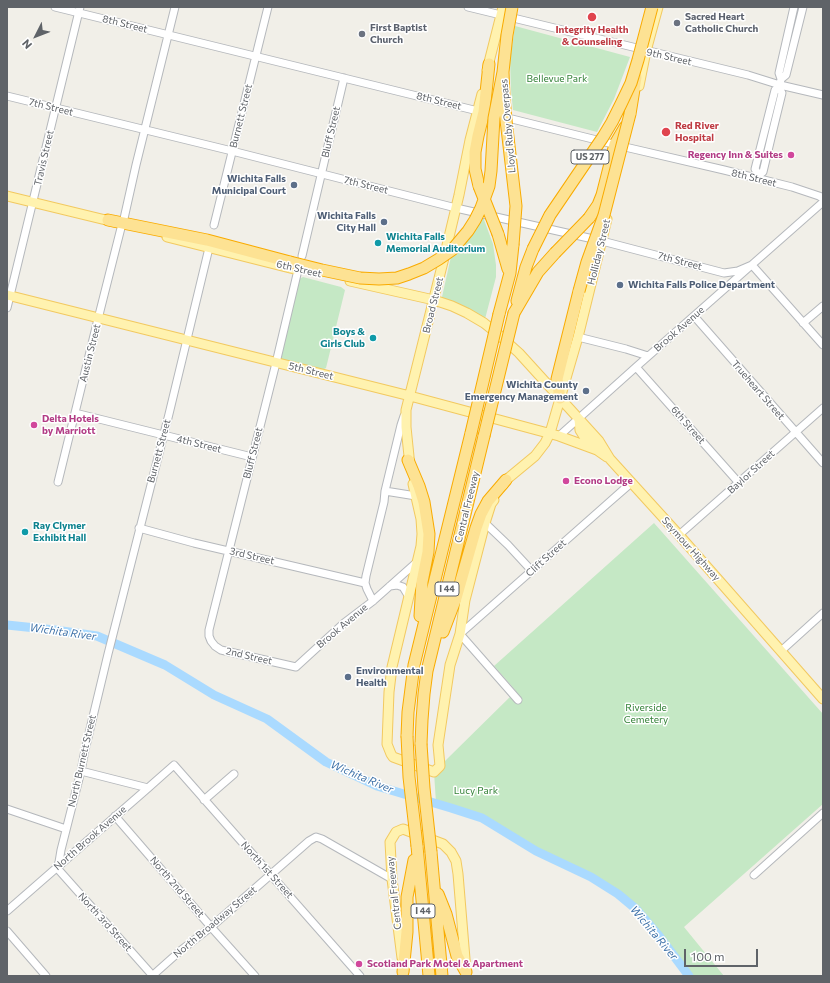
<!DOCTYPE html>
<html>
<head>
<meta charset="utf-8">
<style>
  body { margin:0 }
  #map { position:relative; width:830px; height:983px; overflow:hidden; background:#f1efe8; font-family:Commissioner,sans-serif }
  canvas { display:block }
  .frame { position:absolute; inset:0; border:8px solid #5f6368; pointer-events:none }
  .north { position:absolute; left:16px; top:16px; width:40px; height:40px; -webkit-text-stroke:3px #fff; paint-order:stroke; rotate:228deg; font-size:11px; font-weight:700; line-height:16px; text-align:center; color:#5f6368 }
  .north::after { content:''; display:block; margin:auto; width:14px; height:18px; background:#5f6368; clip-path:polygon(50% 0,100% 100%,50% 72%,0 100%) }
  .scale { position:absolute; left:684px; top:949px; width:74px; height:18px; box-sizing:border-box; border:2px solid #5f6368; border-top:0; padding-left:5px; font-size:12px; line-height:14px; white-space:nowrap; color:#5f6368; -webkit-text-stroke:3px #fff; paint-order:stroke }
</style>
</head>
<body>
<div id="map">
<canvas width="830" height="983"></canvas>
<div class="frame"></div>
<div class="north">N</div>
<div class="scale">100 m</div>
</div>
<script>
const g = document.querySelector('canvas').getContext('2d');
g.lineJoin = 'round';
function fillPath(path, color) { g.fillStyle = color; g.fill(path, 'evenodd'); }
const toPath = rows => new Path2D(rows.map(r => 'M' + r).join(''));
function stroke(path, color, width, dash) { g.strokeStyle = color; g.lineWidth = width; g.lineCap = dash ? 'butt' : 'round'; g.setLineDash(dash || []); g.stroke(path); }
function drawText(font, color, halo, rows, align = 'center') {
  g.font = font + ' Commissioner,sans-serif'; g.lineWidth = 3; g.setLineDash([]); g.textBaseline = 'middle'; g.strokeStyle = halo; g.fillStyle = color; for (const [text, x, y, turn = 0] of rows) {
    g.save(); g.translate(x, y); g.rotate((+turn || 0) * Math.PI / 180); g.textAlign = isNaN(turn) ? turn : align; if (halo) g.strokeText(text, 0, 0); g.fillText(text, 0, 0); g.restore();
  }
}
const green = toPath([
  [515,26,630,57,614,99,597,132,513,110,511,90,510,60],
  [479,215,483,217,493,244,496,265,496,277,485,319,445,300,442,297,452,252],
  [303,277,341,287,345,290,326,368,322,370,281,360,279,357,299,279],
  [654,523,823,714,823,804,684,927,724,976,689,976,659,936,636,909,618,894,591,877,536,851,482,818,436,803,434,772,448,758,516,691,494,666]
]);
const river = toPath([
  [7,625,55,630,97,636,165,665,214,695,267,719,326,762,377,786,451,808,482,818,536,851,591,877,618,894,636,909,659,936,689,976]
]);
const minor = toPath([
  [55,7,482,112],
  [468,7,748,75,780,85,823,95],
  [781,79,786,75,803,7],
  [7,96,232,151,456,208,602,241,724,273,738,271,752,265,823,345],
  [504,117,625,147,724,170,792,187,819,196,823,198],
  [759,175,755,169,775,90,779,88,780,85,781,79,779,73,794,7],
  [758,178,759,175,763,172,772,134,782,93,779,88],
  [123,223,136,165,175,7],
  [214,225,268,7],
  [302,256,344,78],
  [298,270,276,363,209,630,209,636,211,641,215,646,221,650,296,667,344,623,373,601,418,561],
  [7,308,80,7],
  [694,316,823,463],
  [803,323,823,306],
  [578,337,626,349,648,356],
  [636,367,739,483],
  [75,413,252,457],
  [559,436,636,367,823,202],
  [58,482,98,319,122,224],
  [385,491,416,496],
  [485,523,508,545,532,571],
  [139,528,194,543,365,583],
  [679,535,823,408],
  [390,586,397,585,403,587,409,597],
  [373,601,367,589,365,583,366,576,384,502,385,491,401,425,404,416],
  [781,651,823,613],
  [518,700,460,634,606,505,631,483],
  [81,771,148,788],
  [204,800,234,774],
  [7,809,66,829],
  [115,816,211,927,255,976],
  [754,875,823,813],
  [7,911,148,788,174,765,360,976],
  [7,931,46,976],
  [152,976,180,951,211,927,309,841,316,837,322,839,392,879],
  [153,976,57,868,59,862,61,850,81,771,85,750,108,654,169,414,209,248]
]);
const major = toPath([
  [487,70,503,7],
  [639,86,646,51,658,7],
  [7,196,114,222],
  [167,237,294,269],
  [350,281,434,300,452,306,467,313,484,323,499,335,519,353,599,441,610,459,679,535,823,699],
  [7,295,410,396,559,436,597,450,607,457],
  [579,419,580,430,585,438,593,447],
  [410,466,406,427,406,410,443,262,459,195,470,140,482,94],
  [413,484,421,519,422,534,421,546,392,667,389,692,387,744,391,754,393,757,434,772,440,766,438,745,450,665,460,634,465,600,485,523,491,504,494,500],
  [503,485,506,480,535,456,545,443,550,433,578,337,607,219],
  [402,958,392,879,390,842,396,832,403,829,443,844,451,852,456,861,458,874,466,971]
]);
const highway = toPath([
  [630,114,636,77],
  [479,186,475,169,475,152,478,136,484,112,489,64],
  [589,218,598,205,602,195,615,144,625,127],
  [108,220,207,240,290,262],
  [498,234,508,269],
  [517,301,526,267,533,249],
  [514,313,538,272,555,253],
  [499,314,510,273,513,245],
  [560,398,557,379,579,291],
  [408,460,419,486,424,502,429,534,428,552,422,582,420,616],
  [443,632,456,598,476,528,481,514,488,501,506,480],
  [407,736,408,712,414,665,471,433],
  [421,744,422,720,424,694,427,671,484,436],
  [417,846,429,976],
  [431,852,442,976],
  [438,894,446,914,457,956,466,972],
  [403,972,407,932,407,897,414,860]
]);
const highwayBridge = toPath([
  [512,7,507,35,503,72,504,97,506,120,516,206,513,245],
  [479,186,498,234],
  [533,249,550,215,603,137,612,122,621,104,631,83,638,60,652,7],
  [555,253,589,218],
  [290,262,322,270,360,278,379,279,397,278,409,274,424,268,439,259,452,250,468,231,475,220,481,208,489,186,491,171,494,118,503,72],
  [579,291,587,262,604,215,630,114],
  [471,433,499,314],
  [484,436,514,313],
  [407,736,409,777,417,846],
  [421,744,424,788,431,852]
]);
const markers = [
  [592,17,5,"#e0444e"],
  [677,23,4,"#6b7280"],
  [362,34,4,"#6b7280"],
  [666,132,5,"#e0444e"],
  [791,155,4,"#d1479c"],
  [294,185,4,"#5c6f8a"],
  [384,222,4,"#5c6f8a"],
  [378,243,4,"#0f9aa8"],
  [620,285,4,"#5c6f8a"],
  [373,338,4,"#0f9aa8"],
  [586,391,4,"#5c6f8a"],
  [34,425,4,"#d1479c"],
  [566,481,4,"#d1479c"],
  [25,532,4,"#0f9aa8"],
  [348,677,4,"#5c6f8a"],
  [359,964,4,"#d1479c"]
];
const shields = [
  [590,157,38],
  [447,589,24],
  [423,911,24]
];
const shieldNames = [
  ["US 277",590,157],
  ["I 44",447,589],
  ["I 44",423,911]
];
const worshipNames = [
  ["Sacred Heart",685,17],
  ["Catholic Church",685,29],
  ["First Baptist",370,28],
  ["Church",370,40]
];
const streetNames = [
  ["8th Street",125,24,14],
  ["9th Street",669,57,13],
  ["8th Street",439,101,14],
  ["7th Street",51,107,14],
  ["Burnett Street",241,116,-76],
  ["Lloyd Ruby Overpass",508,126,-95],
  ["Bluff Street",331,132,-77],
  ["Travis Street",44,158,-77],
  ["8th Street",754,178,14],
  ["7th Street",366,185,14],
  ["Holliday Street",599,252,-76],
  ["7th Street",680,261,15],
  ["6th Street",299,269,13],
  ["Broad Street",433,305,-76],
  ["Brook Avenue",679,329,-41],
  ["Austin Street",90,353,-76],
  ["5th Street",311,371,14],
  ["Trueheart Street",758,390,49],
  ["6th Street",688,425,49],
  ["4th Street",199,444,14],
  ["Burnett Street",159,451,-75],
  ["Bluff Street",253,453,-76],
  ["Baylor Street",751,472,-42],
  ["Central Freeway",467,507,-76],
  ["Seymour Highway",691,549,48],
  ["3rd Street",252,556,13],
  ["Clift Street",546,558,-42],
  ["Brook Avenue",342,626,-40],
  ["2nd Street",249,656,13],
  ["North Burnett Street",82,761,-77],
  ["North Brook Avenue",90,838,-41],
  ["North 1st Street",267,870,48],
  ["North 2nd Street",177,887,49],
  ["Central Freeway",394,893,-96],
  ["North 3rd Street",105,922,48],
  ["North Broadway Street",215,922,-40]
];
const healthNames = [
  ["Integrity Health",592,30],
  ["& Counseling",592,42],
  ["Red River",675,126,"left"],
  ["Hospital",675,138,"left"]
];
const parkNames = [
  ["Bellevue Park",557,79],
  ["Riverside",646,708],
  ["Cemetery",646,720],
  ["Lucy Park",476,791]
];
const hotelNames = [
  ["Regency Inn & Suites",783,155,"right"],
  ["Delta Hotels",42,419],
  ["by Marriott",42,431],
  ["Econo Lodge",574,481],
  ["Scotland Park Motel & Apartment",367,964]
];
const serviceNames = [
  ["Wichita Falls",286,179],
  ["Municipal Court",286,191],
  ["Wichita Falls",376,216],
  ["City Hall",376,228],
  ["Wichita Falls Police Department",628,285,"left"],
  ["Wichita County",578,385],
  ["Emergency Management",578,397],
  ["Environmental",356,671,"left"],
  ["Health",356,683,"left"]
];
const cultureNames = [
  ["Wichita Falls",386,237],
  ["Memorial Auditorium",386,249],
  ["Boys &",365,332,"right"],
  ["Girls Club",365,344,"right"],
  ["Ray Clymer",33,526],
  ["Exhibit Hall",33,538]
];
const waterNames = [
  ["Wichita River",63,632,8],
  ["Wichita River",362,777,23],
  ["Wichita River",654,933,50]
];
fillPath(green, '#c5e8c5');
stroke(river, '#aadaff', 9);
stroke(minor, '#b5b8bc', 9);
stroke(major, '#f2c960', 11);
stroke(highway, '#f9ab00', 13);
stroke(minor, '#fff', 7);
stroke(major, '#fff2af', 9);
stroke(highway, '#fde293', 11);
stroke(highwayBridge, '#f9ab00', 13, []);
stroke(highwayBridge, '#fde293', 11);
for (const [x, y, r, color] of markers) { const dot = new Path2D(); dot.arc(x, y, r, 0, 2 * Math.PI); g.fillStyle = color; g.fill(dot); stroke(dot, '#fff', 1.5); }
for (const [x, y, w] of shields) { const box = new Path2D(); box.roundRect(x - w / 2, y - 7, w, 14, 3); g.fillStyle = '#fff'; g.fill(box); stroke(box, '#5f6368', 1); }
drawText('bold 9px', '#5f6368', null, shieldNames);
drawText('bold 10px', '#5b616d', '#fff', worshipNames, 'left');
drawText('10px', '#5f6368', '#fff', streetNames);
drawText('bold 10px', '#be3a42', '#fff', healthNames);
drawText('10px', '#348238', '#fff', parkNames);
drawText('bold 10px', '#b23c85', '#fff', hotelNames, 'left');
drawText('bold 10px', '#4e5e75', '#fff', serviceNames, 'right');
drawText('bold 10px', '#0d838f', '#fff', cultureNames, 'left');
drawText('italic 11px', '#4174aa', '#fff', waterNames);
</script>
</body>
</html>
